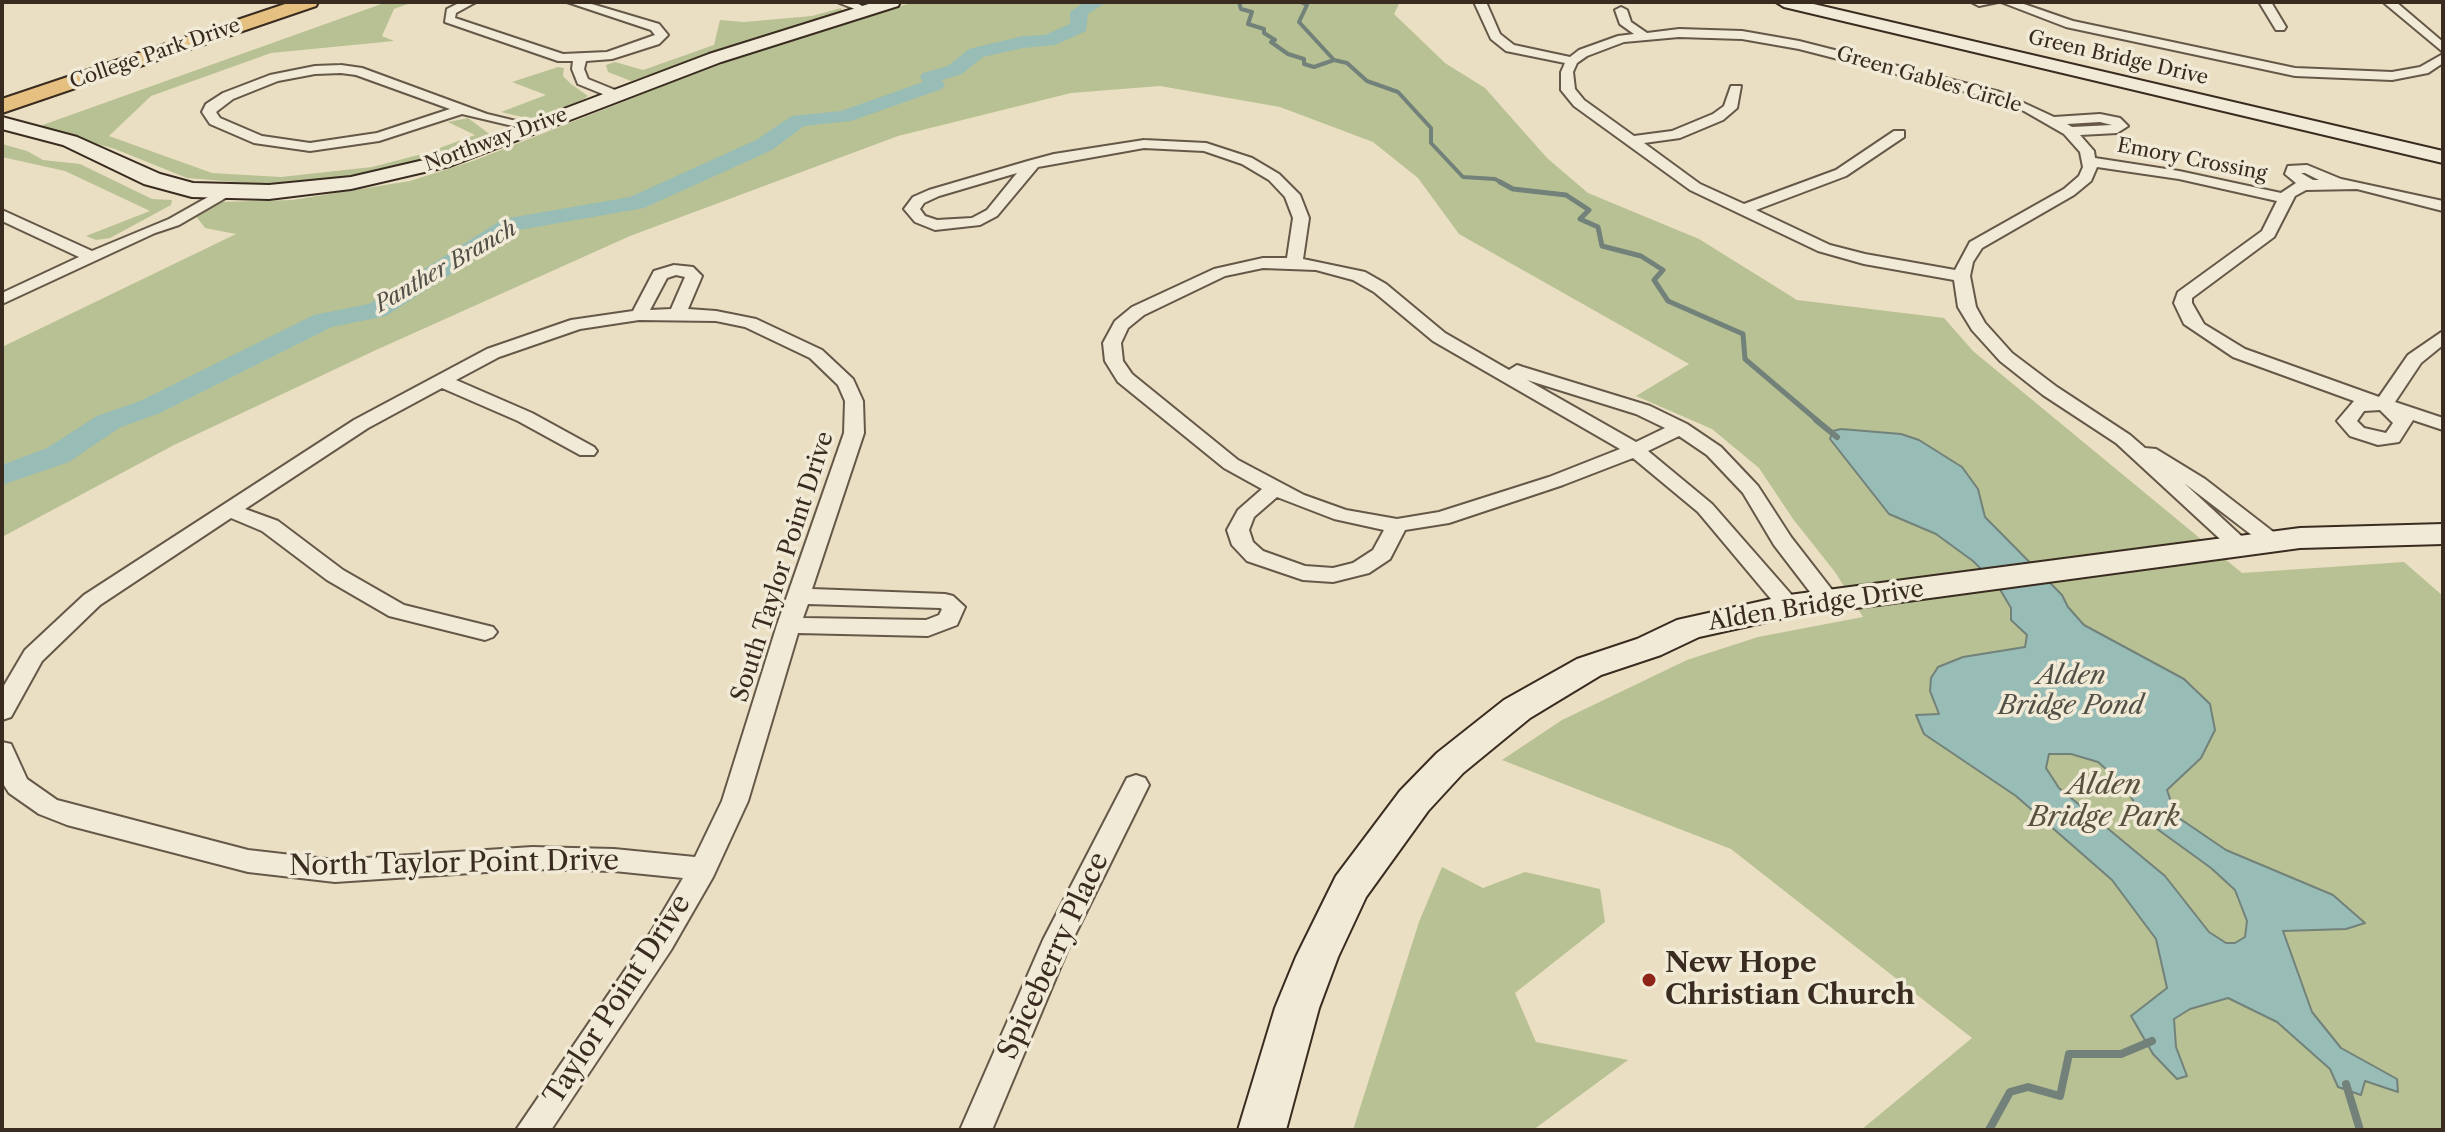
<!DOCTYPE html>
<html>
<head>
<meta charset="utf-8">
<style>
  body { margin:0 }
  #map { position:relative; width:2445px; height:1132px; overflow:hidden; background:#eadfc2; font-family:"Libre Caslon Text",serif }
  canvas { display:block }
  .frame { position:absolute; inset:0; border:4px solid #392b20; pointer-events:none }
</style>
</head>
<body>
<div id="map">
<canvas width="2445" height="1132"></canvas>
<div class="frame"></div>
</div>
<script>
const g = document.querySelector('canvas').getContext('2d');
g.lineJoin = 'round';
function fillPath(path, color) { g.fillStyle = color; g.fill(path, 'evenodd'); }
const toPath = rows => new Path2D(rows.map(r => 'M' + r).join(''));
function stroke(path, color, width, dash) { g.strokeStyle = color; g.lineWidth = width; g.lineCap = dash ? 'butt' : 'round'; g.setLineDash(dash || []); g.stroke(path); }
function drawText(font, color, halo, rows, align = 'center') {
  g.font = font + ' "Libre Caslon Text",serif'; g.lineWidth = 7; g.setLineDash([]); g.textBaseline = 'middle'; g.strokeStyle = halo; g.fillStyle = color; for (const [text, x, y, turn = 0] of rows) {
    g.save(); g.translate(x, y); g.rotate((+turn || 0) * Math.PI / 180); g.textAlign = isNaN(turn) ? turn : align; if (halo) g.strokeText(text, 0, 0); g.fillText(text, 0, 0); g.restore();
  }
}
const green = toPath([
  [387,2,413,2,394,9,382,36,394,41,271,53,151,96,109,136,212,173,281,177,372,167,426,153,475,135,448,122,468,118,492,136,414,165,375,174,323,182,272,185,187,178,115,149,37,127],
  [914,2,1400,2,1394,14,1445,63,1485,88,1547,158,1588,193,1699,239,1797,300,1944,318,1973,351,2242,573,2404,562,2443,596,2443,1130,1861,1130,1972,1038,1731,849,1502,760,1562,720,1687,660,1758,637,1863,617,1835,572,1793,519,1759,468,1712,429,1636,396,1689,364,1459,234,1418,178,1373,142,1280,107,1160,86,1071,93,898,136,630,236,376,350,174,445,2,537,2,347,236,234,205,228,196,216,218,202,292,200,410,181,473,161,747,53],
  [841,8,842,11,631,81,608,72,606,65,615,62,643,70,714,45,720,20,744,22,812,16],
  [558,67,564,68,563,76,571,84,588,96,584,99,543,117,526,118,501,112,546,95,512,82],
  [2,144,27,151,43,160,80,164,152,199,172,200,171,205,110,238,96,240,86,236,150,211,65,171,2,157],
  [1442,867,1483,888,1525,872,1600,889,1605,922,1515,993,1536,1042,1628,1060,1533,1130,1353,1130,1419,922]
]);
const water = toPath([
  [1841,429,1901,434,1919,440,1962,467,1978,489,1985,517,2062,595,2068,607,2084,625,2184,679,2210,704,2215,730,2201,758,2167,790,2176,816,2226,850,2333,895,2365,923,2346,929,2283,931,2312,1012,2341,1048,2397,1079,2398,1092,2365,1081,2361,1095,2338,1087,2330,1069,2277,1022,2228,998,2190,1009,2174,1019,2176,1047,2187,1076,2177,1079,2153,1054,2131,1016,2167,988,2156,939,2112,880,2016,796,1924,734,1916,715,1939,714,1930,691,1931,678,1938,667,1963,657,2025,647,2027,635,2011,620,2011,608,1998,586,1973,561,1936,534,1889,514,1830,439,1833,431,1841,429],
  [2049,754,2071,754,2098,762,2125,786,2141,815,2153,826,2211,868,2235,890,2247,921,2245,937,2235,943,2226,943,2209,932,2165,876,2059,788,2046,768,2049,754]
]);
const streamFar3 = toPath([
  [1239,2,1241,9,1252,12,1248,24,1264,29,1264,33,1275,40,1271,42,1288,54,1304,59,1304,64,1314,67,1334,60,1347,63,1367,81,1398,92,1431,128,1431,143,1463,177,1495,179,1504,184],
  [1301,2,1307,5,1299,22,1334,60]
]);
const streamFar2 = toPath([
  [1500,182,1513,189,1566,195,1589,210,1580,219,1598,227,1602,246,1641,256,1663,270,1654,280,1668,301,1743,334,1745,359,1819,422]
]);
const streamFar1 = toPath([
  [1816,420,1837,437]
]);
const stream = toPath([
  [2346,1084,2360,1130],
  [1989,1130,2010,1092,2028,1087,2060,1096,2069,1054,2121,1054,2152,1041]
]);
const river = toPath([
  [1085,2,1107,2,1088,14,1086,31,1055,45,1023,48,983,57,962,74,942,80,945,85,942,89,851,121,804,126,772,150,644,208,519,230,386,316,332,327,160,413,119,428,69,462,2,485,2,465,47,448,97,416,140,401,314,315,369,304,503,219,630,197,756,140,792,116,841,111,923,82,920,77,923,73,948,66,969,49,1023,36,1045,35,1070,24,1070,12,1085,2]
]);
const street = toPath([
  [461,2,476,2,456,13,455,18,563,54,607,52,655,35,651,30,567,2,585,2,659,24,668,35,659,44,612,59,586,61,584,69,588,79,620,92,620,98,615,99,578,84,572,69,573,61,558,61,445,22,447,9,461,2],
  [837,2,854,2,871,10,865,13,837,2],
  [1474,2,1486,2,1500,34,1514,45,1570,57,1579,50,1618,36,1634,34,1620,24,1615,10,1621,7,1627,10,1631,22,1647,33,1679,29,1742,31,1799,41,2000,92,2054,117,2100,114,2120,118,2128,126,2117,133,2080,135,2094,151,2095,158,2179,171,2281,193,2296,183,2285,174,2288,166,2307,165,2341,179,2443,201,2443,211,2357,189,2306,190,2295,196,2274,237,2192,298,2192,303,2204,324,2245,349,2379,397,2408,355,2443,331,2443,345,2421,363,2395,402,2443,418,2443,430,2413,420,2399,442,2378,445,2350,436,2337,421,2354,401,2233,357,2184,324,2174,303,2178,292,2262,231,2277,201,2179,179,2097,167,2091,181,2074,195,1982,248,1973,262,1970,276,1976,307,1985,323,2012,353,2057,387,2130,435,2145,448,2156,449,2205,479,2285,541,2282,546,2266,546,2184,483,2251,545,2240,552,2232,550,2116,443,2043,395,2000,361,1972,330,1958,307,1954,280,1864,264,1818,251,1690,190,1574,106,1561,90,1561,72,1565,63,1506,51,1491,39,1474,2],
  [1679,37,1742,39,1799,49,1990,98,2024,111,2064,134,2080,152,2083,167,2079,176,2064,189,1970,242,1955,270,1865,254,1830,245,1756,210,1846,176,1904,137,1904,131,1894,131,1836,170,1744,204,1700,184,1644,143,1680,138,1723,120,1737,108,1741,86,1731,86,1724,106,1713,114,1672,131,1634,136,1584,100,1575,89,1573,72,1577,63,1587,56,1624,42,1679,37],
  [2100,122,2112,125,2072,127,2067,124,2100,122],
  [2301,173,2305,173,2319,180,2313,180,2301,173],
  [2380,410,2393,423,2386,433,2364,428,2357,421,2364,411,2380,410],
  [1998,2,1979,6,1973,3,1974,2,1998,2],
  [2001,2,2018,2,2073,21,2295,68,2392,72,2420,67,2443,54,2443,63,2428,73,2392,80,2295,76,2066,27,2001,2],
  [2259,2,2271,2,2286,27,2284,30,2276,30,2259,2],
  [2383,2,2396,2,2443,42,2443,52,2383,2],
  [341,65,362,68,487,114,541,127,534,131,462,114,379,141,310,151,254,143,210,124,202,112,206,104,223,93,270,75,315,66,341,65],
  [341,73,356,75,450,109,377,133,310,143,262,136,220,118,216,112,233,99,278,81,315,74,341,73],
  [1144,140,1206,143,1252,158,1279,174,1300,195,1309,218,1303,259,1365,272,1386,284,1445,333,1509,370,1517,365,1523,367,1650,406,1687,424,1721,447,1758,486,1791,537,1836,595,1839,600,1836,605,1820,605,1774,545,1743,493,1707,455,1679,436,1648,451,1712,504,1797,601,1800,606,1797,611,1781,611,1698,512,1633,458,1563,485,1449,523,1405,530,1390,559,1369,573,1333,582,1303,580,1247,561,1232,545,1227,530,1238,510,1262,489,1224,468,1118,382,1105,361,1103,343,1115,321,1132,307,1214,269,1263,258,1287,258,1293,218,1285,197,1269,180,1242,164,1204,151,1144,148,1038,167,997,216,980,225,935,230,915,222,904,209,913,197,929,190,1028,161,1054,154,1144,140],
  [1017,173,987,210,972,218,937,220,925,216,920,209,924,203,939,196,1017,173],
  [1263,268,1316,270,1353,280,1374,292,1433,341,1620,449,1549,477,1439,512,1397,519,1346,510,1304,495,1238,460,1132,374,1123,361,1121,343,1128,328,1144,315,1225,276,1263,268],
  [1527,380,1636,414,1665,428,1636,442,1527,380],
  [1277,497,1334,519,1384,530,1373,550,1353,563,1333,568,1305,566,1263,551,1253,542,1249,530,1254,517,1277,497],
  [224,188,229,190,229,196,179,225,155,233,2,304,2,293,79,257,2,221,2,210,92,251,169,219,224,188],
  [674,265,693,267,702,276,688,309,716,311,756,319,822,350,853,379,863,401,864,433,812,589,945,594,953,596,965,607,957,625,928,636,798,633,748,801,713,877,671,950,551,1130,516,1130,651,932,683,878,614,871,532,869,335,882,248,872,67,825,39,814,9,793,2,782,2,742,11,744,27,779,57,800,248,850,335,860,532,847,614,849,695,857,722,801,777,625,844,433,845,401,838,385,810,358,745,327,716,321,639,320,580,329,499,357,456,380,532,413,594,447,597,451,594,455,580,455,518,421,442,388,368,428,245,509,278,521,343,570,404,605,493,627,497,632,493,637,485,640,389,616,327,580,262,531,231,518,100,605,42,661,11,717,2,720,2,689,25,650,84,595,354,420,487,349,571,320,633,311,654,271,674,265],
  [676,275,685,277,671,309,650,310,667,278,676,275],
  [808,604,940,608,942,609,939,615,926,620,803,618,808,604],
  [1136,775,1145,778,1149,785,1068,949,992,1130,960,1130,1043,940,1127,778,1136,775]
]);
const secondary = toPath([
  [875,2,900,2,898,6,721,62,450,166,351,189,269,199,192,197,144,184,63,145,2,129,2,117,77,137,160,174,193,183,269,185,351,177,437,157,709,54,875,2],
  [1776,2,1805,2,2443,151,2443,163,1784,7,1776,2],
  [2443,524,2443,544,2300,548,1789,617,1699,637,1661,655,1601,675,1530,718,1463,773,1428,811,1366,897,1338,957,1319,1008,1286,1130,1238,1130,1275,1008,1296,957,1336,876,1400,791,1437,753,1504,700,1577,659,1637,639,1677,620,1789,595,2300,528,2443,524]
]);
const primary = toPath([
  [291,2,318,2,316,6,2,113,2,99,291,2]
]);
const markers = [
  [1649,980,8,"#8f2418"]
];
const farStreetnames = [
  ["College Park Drive",155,54,-19],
  ["Green Bridge Drive",2118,58,13],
  ["Green Gables Circle",1929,80,16],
  ["Northway Drive",496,140,-20],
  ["Emory Crossing",2192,160,11]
];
const farWaternames = [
  ["Panther Branch",446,267,-30]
];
const streetNames = [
  ["South Taylor Point Drive",783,567,-72],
  ["Alden Bridge Drive",1816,606,-9]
];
const waterNames = [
  ["Alden",2071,676],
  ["Bridge Pond",2071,706]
];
const nearParknames = [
  ["Alden",2104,786],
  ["Bridge Park",2104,818]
];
const nearStreetnames = [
  ["North Taylor Point Drive",454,864,-1],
  ["Spiceberry Place",1054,956,-65],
  ["Taylor Point Drive",618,1000,-57]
];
const nearPoinames = [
  ["New Hope",1665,964],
  ["Christian Church",1665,996]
];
fillPath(green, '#b8c193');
fillPath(water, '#98bcb6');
stroke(water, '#72827a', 2);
stroke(streamFar3, '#72827a', 4);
stroke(streamFar2, '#72827a', 5);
stroke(streamFar1, '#72827a', 6);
stroke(stream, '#72827a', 8);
fillPath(river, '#98bcb6');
stroke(street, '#655848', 4);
stroke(secondary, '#392b20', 4);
stroke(primary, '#392b20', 4);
fillPath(street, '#f1ead7');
fillPath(secondary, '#f1ead7');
fillPath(primary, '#e5c081');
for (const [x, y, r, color] of markers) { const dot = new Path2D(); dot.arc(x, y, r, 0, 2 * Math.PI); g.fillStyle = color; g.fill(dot); stroke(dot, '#f1ead7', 3); }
drawText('20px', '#392b20', '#f1ead7', farStreetnames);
drawText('italic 22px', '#514f46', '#f1ead7', farWaternames);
drawText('24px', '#392b20', '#f1ead7', streetNames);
drawText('italic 26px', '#514f46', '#f1ead7', waterNames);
drawText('italic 28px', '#59503d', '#f1ead7', nearParknames);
drawText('28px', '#392b20', '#f1ead7', nearStreetnames);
drawText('bold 28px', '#392b20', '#f1ead7', nearPoinames, 'left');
</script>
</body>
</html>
